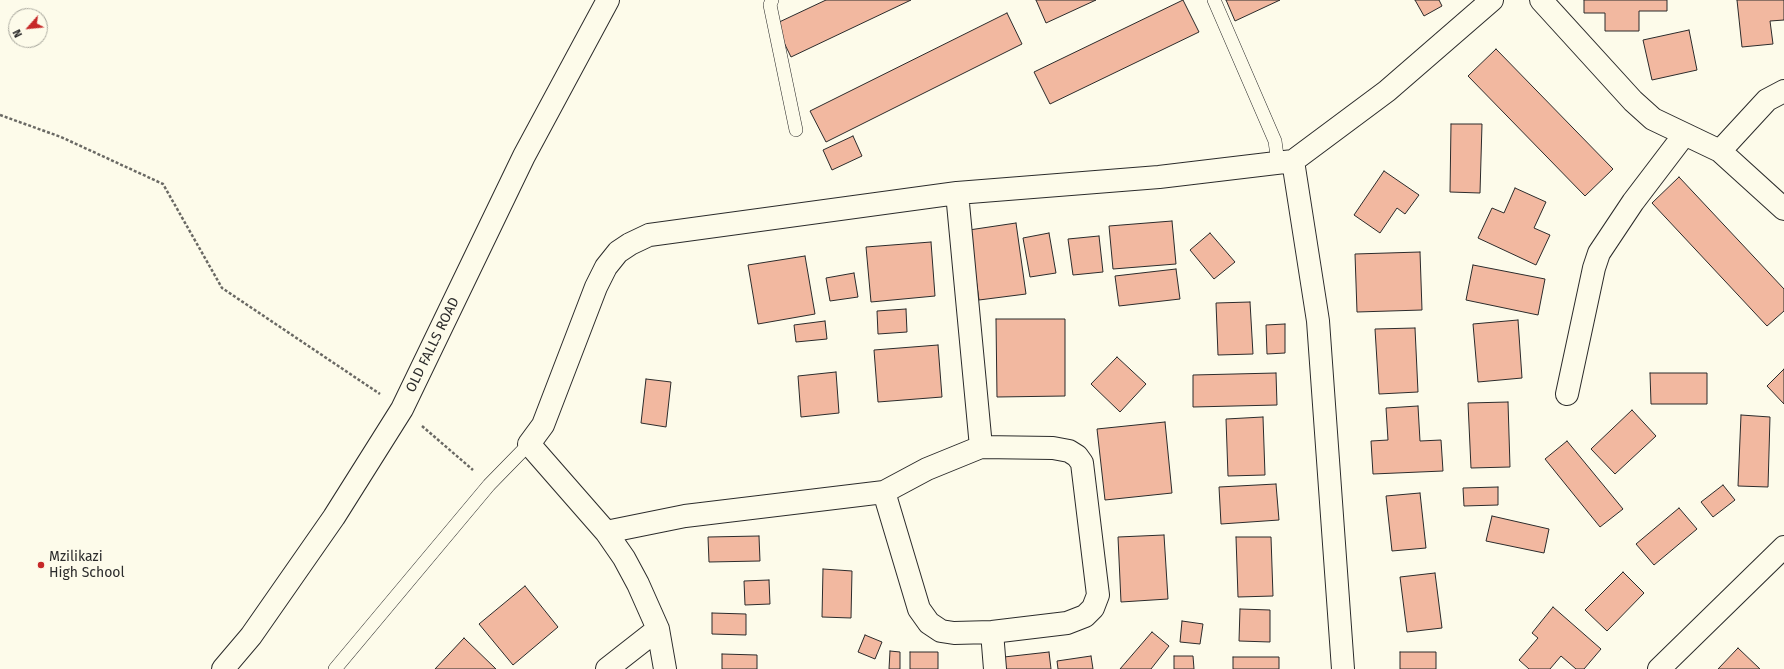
<!DOCTYPE html>
<html>
<head>
<meta charset="utf-8">
<style>
  body { margin:0 }
  #map { position:relative; width:1784px; height:669px; overflow:hidden; background:#fdfbea; font-family:"Fira Sans",sans-serif }
  canvas { display:block }
  .north { position:absolute; left:8px; top:8px; width:40px; height:40px; box-sizing:border-box; background:#fdfbea; border:1px solid #a9a89e; border-radius:50%; rotate:243deg; font-size:11px; font-weight:700; line-height:16px; text-align:center; color:#2b2b2b }
  .north::after { content:''; display:block; margin:auto; width:14px; height:18px; background:#c62828; clip-path:polygon(50% 0,100% 100%,50% 72%,0 100%) }
</style>
</head>
<body>
<div id="map">
<canvas width="1784" height="669"></canvas>
<div class="north">N</div>
</div>
<script>
const g = document.querySelector('canvas').getContext('2d');
g.lineJoin = 'round';
function fillPath(path, color) { g.fillStyle = color; g.fill(path, 'evenodd'); }
const toPath = rows => new Path2D(rows.map(r => 'M' + r).join(''));
function stroke(path, color, width, dash) { g.strokeStyle = color; g.lineWidth = width; g.lineCap = dash ? 'butt' : 'round'; g.setLineDash(dash || []); g.stroke(path); }
function drawText(font, color, halo, rows, align = 'center') {
  g.font = font + ' "Fira Sans",sans-serif'; g.lineWidth = 3; g.setLineDash([]); g.textBaseline = 'middle'; g.strokeStyle = halo; g.fillStyle = color; for (const [text, x, y, turn = 0] of rows) {
    g.save(); g.translate(x, y); g.rotate((+turn || 0) * Math.PI / 180); g.textAlign = isNaN(turn) ? turn : align; if (halo) g.strokeText(text, 0, 0); g.fillText(text, 0, 0); g.restore();
  }
}
const building = toPath([
  [826,0,911,0,791,57,775,24,826,0],
  [1036,0,1096,0,1046,23,1036,0],
  [1183,0,1199,32,1050,104,1034,72,1183,0],
  [1226,0,1280,0,1235,21,1226,0],
  [1415,0,1439,0,1442,6,1424,16,1415,0],
  [1584,0,1667,0,1667,11,1639,11,1639,31,1605,31,1605,13,1584,13,1584,0],
  [1737,0,1784,0,1784,20,1770,21,1773,44,1742,47,1737,0],
  [1007,13,1022,44,826,142,810,111,1007,13],
  [1689,30,1697,70,1652,80,1643,40,1689,30],
  [1496,49,1613,169,1585,196,1468,76,1496,49],
  [1451,124,1482,124,1480,193,1450,192,1451,124],
  [853,136,862,156,832,170,823,150,853,136],
  [1384,171,1419,195,1405,214,1397,208,1380,233,1354,215,1384,171],
  [1679,177,1784,289,1784,311,1767,326,1652,203,1679,177],
  [1515,188,1546,202,1534,228,1550,235,1536,265,1478,238,1492,208,1504,213,1515,188],
  [1172,221,1176,264,1113,269,1109,226,1172,221],
  [1016,223,1026,294,979,300,969,230,1016,223],
  [1049,233,1056,273,1030,277,1023,238,1049,233],
  [1210,233,1235,262,1214,279,1190,250,1210,233],
  [1099,236,1103,272,1073,275,1068,239,1099,236],
  [931,242,935,296,871,302,866,247,931,242],
  [1420,252,1422,310,1357,312,1355,254,1420,252],
  [805,256,815,314,758,324,748,265,805,256],
  [1473,265,1545,279,1538,315,1466,300,1473,265],
  [1176,269,1180,299,1119,306,1115,276,1176,269],
  [854,273,858,297,830,301,826,278,854,273],
  [1250,302,1253,354,1218,355,1216,303,1250,302],
  [906,309,907,332,878,334,877,311,906,309],
  [996,319,1065,319,1065,396,997,397,996,319],
  [1518,320,1522,378,1478,382,1473,324,1518,320],
  [825,321,827,339,796,342,794,325,825,321],
  [1285,324,1285,353,1267,354,1266,325,1285,324],
  [1415,328,1418,392,1379,394,1375,329,1415,328],
  [938,345,942,397,878,402,874,350,938,345],
  [1117,357,1146,384,1120,412,1091,384,1117,357],
  [1784,369,1784,404,1767,386,1784,369],
  [836,372,839,413,801,417,798,376,836,372],
  [1276,373,1277,405,1193,407,1193,375,1276,373],
  [1650,373,1707,373,1707,404,1651,404,1650,373],
  [646,379,671,382,666,427,641,423,646,379],
  [1508,402,1510,467,1471,468,1468,403,1508,402],
  [1418,406,1420,441,1441,440,1443,471,1373,474,1371,441,1388,440,1386,408,1418,406],
  [1632,410,1656,436,1615,474,1591,449,1632,410],
  [1741,415,1770,417,1768,487,1738,486,1741,415],
  [1263,417,1265,475,1228,476,1226,419,1263,417],
  [1165,422,1172,493,1105,500,1097,429,1165,422],
  [1567,441,1623,509,1600,527,1545,459,1567,441],
  [1276,484,1279,520,1221,524,1219,487,1276,484],
  [1723,485,1735,500,1713,517,1701,502,1723,485],
  [1498,487,1498,505,1464,506,1463,488,1498,487],
  [1420,493,1426,548,1392,551,1386,496,1420,493],
  [1679,508,1697,529,1654,565,1636,544,1679,508],
  [1492,516,1549,529,1544,553,1486,541,1492,516],
  [1164,535,1168,599,1121,602,1118,537,1164,535],
  [759,536,760,561,709,562,708,537,759,536],
  [1236,537,1271,537,1273,596,1238,597,1236,537],
  [823,569,852,571,851,618,822,617,823,569],
  [1623,572,1644,593,1607,631,1585,610,1623,572],
  [1435,573,1442,628,1407,632,1400,577,1435,573],
  [769,580,770,604,745,605,744,581,769,580],
  [525,586,558,627,513,665,479,624,525,586],
  [1553,607,1601,649,1584,669,1576,669,1561,656,1550,669,1529,669,1519,660,1538,638,1532,633,1553,607],
  [1240,609,1270,610,1270,642,1239,641,1240,609],
  [712,613,746,614,746,635,712,634,712,613],
  [1182,621,1203,624,1200,644,1180,642,1182,621],
  [1152,632,1169,646,1151,669,1120,669,1152,632],
  [865,635,882,642,875,659,858,652,865,635],
  [464,638,496,669,435,669,464,638],
  [1738,648,1760,669,1718,669,1738,648],
  [890,651,900,652,900,669,889,669,890,651],
  [910,652,938,652,938,669,910,669,910,652],
  [1049,652,1051,669,1005,669,1004,657,1049,652],
  [1400,652,1436,652,1436,669,1400,669,1400,652],
  [722,654,757,655,757,669,722,669,722,654],
  [1091,656,1093,669,1058,669,1057,661,1091,656],
  [1174,656,1193,656,1194,669,1174,669,1174,656],
  [1233,657,1279,657,1279,669,1233,669,1233,657]
]);
const path = toPath([
  [0,115,61,137,163,184,222,288,380,394],
  [422,426,473,470]
]);
const service = toPath([
  [772,0,770,5,796,130],
  [1214,0,1275,141,1278,163],
  [335,669,489,485,529,444]
]);
const minor = toPath([
  [1541,0,1633,101,1653,119,1720,151,1784,209],
  [1720,151,1767,100,1784,91],
  [1293,161,1318,321,1343,669],
  [957,193,981,447],
  [1567,394,1594,268,1599,253,1633,202,1684,135],
  [981,447,1053,448,1069,451,1077,456,1082,463,1098,595,1093,608,1085,616,1067,623,992,632,954,633,941,631,929,623,919,609,884,492,927,469,981,447],
  [606,532,685,516,884,492],
  [992,632,995,669],
  [607,669,658,629],
  [665,669,658,629,638,584,624,558,606,532,529,444,543,425,596,287,606,267,618,252,630,244,649,235,957,193,1159,177,1293,161,1387,91,1492,0],
  [1659,669,1784,547]
]);
const tertiary = toPath([
  [223,669,251,636,334,517,402,409,524,156,608,0]
]);
const markers = [
  [41,565,4,"#c62828"]
];
const streetNames = [
  ["OLD FALLS ROAD",433,345,-64]
];
const poiNames = [
  ["Mzilikazi",49,557],
  ["High School",49,573]
];
fillPath(building, '#f2b8a0');
stroke(building, '#2b2b2b', 1);
stroke(service, '#2b2b2b', 14);
stroke(minor, '#2b2b2b', 24);
stroke(tertiary, '#2b2b2b', 24);
stroke(path, '#6a6964', 2.5, [3, 2]);
stroke(service, '#fdfbea', 13);
stroke(minor, '#fdfbea', 22);
stroke(tertiary, '#fdfbea', 22);
for (const [x, y, r, color] of markers) { const dot = new Path2D(); dot.arc(x, y, r, 0, 2 * Math.PI); g.fillStyle = color; g.fill(dot); stroke(dot, '#fdfbea', 1.5); }
drawText('14px', '#2b2b2b', '#fdfbea', streetNames);
drawText('14px', '#2b2b2b', '#fdfbea', poiNames, 'left');
</script>
</body>
</html>
